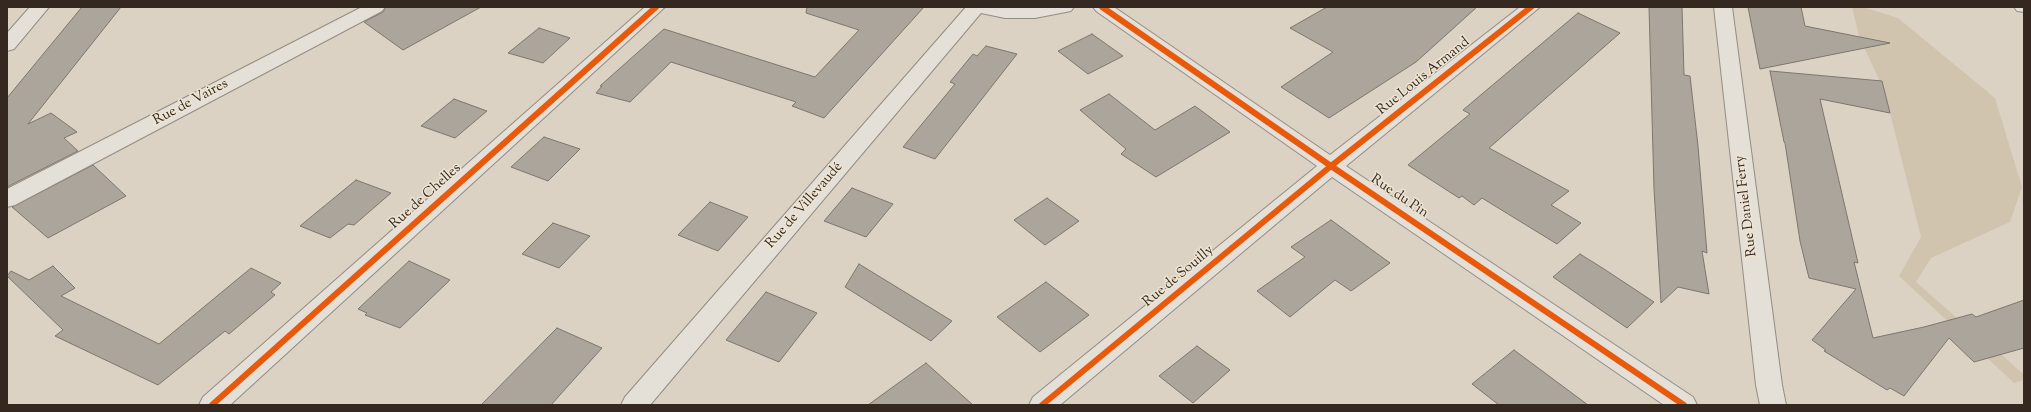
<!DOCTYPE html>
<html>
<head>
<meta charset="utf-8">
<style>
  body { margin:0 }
  #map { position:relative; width:2031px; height:412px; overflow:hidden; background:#dbd2c3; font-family:"Sorts Mill Goudy",serif }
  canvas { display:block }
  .frame { position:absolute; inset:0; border:8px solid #342821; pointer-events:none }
</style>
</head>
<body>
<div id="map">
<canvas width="2031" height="412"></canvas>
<div class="frame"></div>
</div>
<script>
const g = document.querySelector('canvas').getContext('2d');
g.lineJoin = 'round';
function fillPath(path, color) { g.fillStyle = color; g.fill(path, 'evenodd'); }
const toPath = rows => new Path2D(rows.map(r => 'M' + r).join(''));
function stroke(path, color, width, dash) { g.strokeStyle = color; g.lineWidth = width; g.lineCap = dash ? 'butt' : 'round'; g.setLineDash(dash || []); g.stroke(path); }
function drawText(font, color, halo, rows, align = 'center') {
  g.font = font + ' "Sorts Mill Goudy",serif'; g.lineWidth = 3; g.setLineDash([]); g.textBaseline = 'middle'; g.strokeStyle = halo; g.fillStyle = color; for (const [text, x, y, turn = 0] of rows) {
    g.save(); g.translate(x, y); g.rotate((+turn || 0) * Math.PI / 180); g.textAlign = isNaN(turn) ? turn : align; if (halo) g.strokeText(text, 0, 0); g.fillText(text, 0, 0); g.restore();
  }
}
const green = toPath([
  [1852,7,1863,7,1898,18,1995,98,2022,187,2010,222,1931,258,1916,282,1957,318,1961,317,2024,375,2024,380,2014,383,1899,276,1921,237,1885,93,1859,36]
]);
const building = toPath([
  [82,7,121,7,28,124,51,113,77,132,64,138,78,151,7,187,7,98,82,7],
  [386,7,481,7,403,50,364,22,383,12,386,7],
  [807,7,924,7,824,118,792,106,796,102,671,62,630,102,596,93,602,86,600,86,664,29,815,77,859,30,806,13,807,7],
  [1327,7,1477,7,1416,62,1329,118,1281,87,1333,52,1290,28,1327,7],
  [1649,7,1682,7,1684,75,1690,76,1698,146,1707,253,1702,251,1709,294,1678,287,1661,303,1654,189,1649,7],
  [1748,7,1801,7,1805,26,1890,43,1760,69,1748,7],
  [1578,13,1620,33,1489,148,1569,191,1551,205,1581,223,1557,244,1482,198,1474,205,1462,196,1459,198,1408,165,1470,114,1463,110,1578,13],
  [539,28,570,38,543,63,508,53,539,28],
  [1092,34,1123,56,1088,74,1058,51,1092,34],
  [986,46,1017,54,935,159,903,147,955,84,950,82,973,54,977,56,986,46],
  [1770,71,1882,81,1890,113,1820,99,1858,263,1854,262,1873,338,1924,327,1972,314,1976,317,2024,300,2024,348,1974,362,1949,338,1904,396,1890,388,1887,390,1824,351,1826,350,1812,340,1856,289,1809,278,1800,241,1785,143,1784,142,1770,71],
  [1109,94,1155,130,1195,106,1230,132,1156,177,1121,154,1126,149,1080,110,1109,94],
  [454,99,487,111,455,138,421,126,454,99],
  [544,137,580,149,548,181,511,167,544,137],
  [93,165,126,196,48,238,12,207,93,165],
  [356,180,391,193,354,225,348,224,330,238,300,226,356,180],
  [852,188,893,204,866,237,824,221,852,188],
  [1047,198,1079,221,1045,245,1014,220,1047,198],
  [710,202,748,217,718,251,678,235,710,202],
  [1331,220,1390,263,1351,291,1335,280,1290,317,1257,291,1305,257,1291,247,1331,220],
  [553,223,590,236,559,268,522,254,553,223],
  [1580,254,1604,269,1654,302,1627,328,1553,277,1580,254],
  [409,261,450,280,400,328,365,315,367,313,358,309,409,261],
  [859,264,952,321,931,341,845,287,859,264],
  [53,266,75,288,61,296,159,344,251,268,281,283,271,292,275,295,229,334,225,331,158,385,55,336,63,330,7,276,11,271,29,280,53,266],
  [1046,282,1089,315,1040,352,997,317,1046,282],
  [766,292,817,313,779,362,726,340,766,292],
  [557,328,602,348,551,405,481,405,557,328],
  [1197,346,1230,370,1193,403,1159,376,1197,346],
  [1514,350,1588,405,1499,405,1472,384,1514,350],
  [926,363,973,405,868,405,926,363]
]);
const minor = toPath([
  [30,7,49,7,14,49,7,51,7,33,30,7],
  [362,7,385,7,382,11,15,205,7,207,7,189,362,7],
  [645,7,665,7,230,405,199,405,203,397,645,7],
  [966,7,1074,7,1071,11,1035,18,1005,18,981,13,650,405,621,405,625,397,966,7],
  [1093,7,1114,7,1330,155,1520,7,1540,7,1346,166,1693,397,1697,405,1664,405,1332,177,1060,405,1029,405,1033,397,1317,166,1096,11,1093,7],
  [1714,7,1732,7,1782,385,1786,405,1760,405,1756,385,1714,7],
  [2014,7,2024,7,2024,12,2017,11,2014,7]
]);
const cycleway = toPath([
  [1102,7,1331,166,1684,405],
  [212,405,656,7],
  [1042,405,1331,166,1531,7]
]);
const streetNames = [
  ["Rue Louis Armand",1424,77,-39],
  ["Rue de Vaires",191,103,-28],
  ["Rue de Chelles",426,197,-42],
  ["Rue du Pin",1399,197,34],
  ["Rue de Villevaudé",805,206,-49],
  ["Rue Daniel Ferry",1747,206,-97],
  ["Rue de Souilly",1179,277,-40]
];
fillPath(green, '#d0c4af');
fillPath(building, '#aca59b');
stroke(building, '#7c766d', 1);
stroke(minor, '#938c83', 2);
fillPath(minor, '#e4dfd7');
stroke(cycleway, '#e8590c', 6);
drawText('14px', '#342821', '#eee4d2', streetNames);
</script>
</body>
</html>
